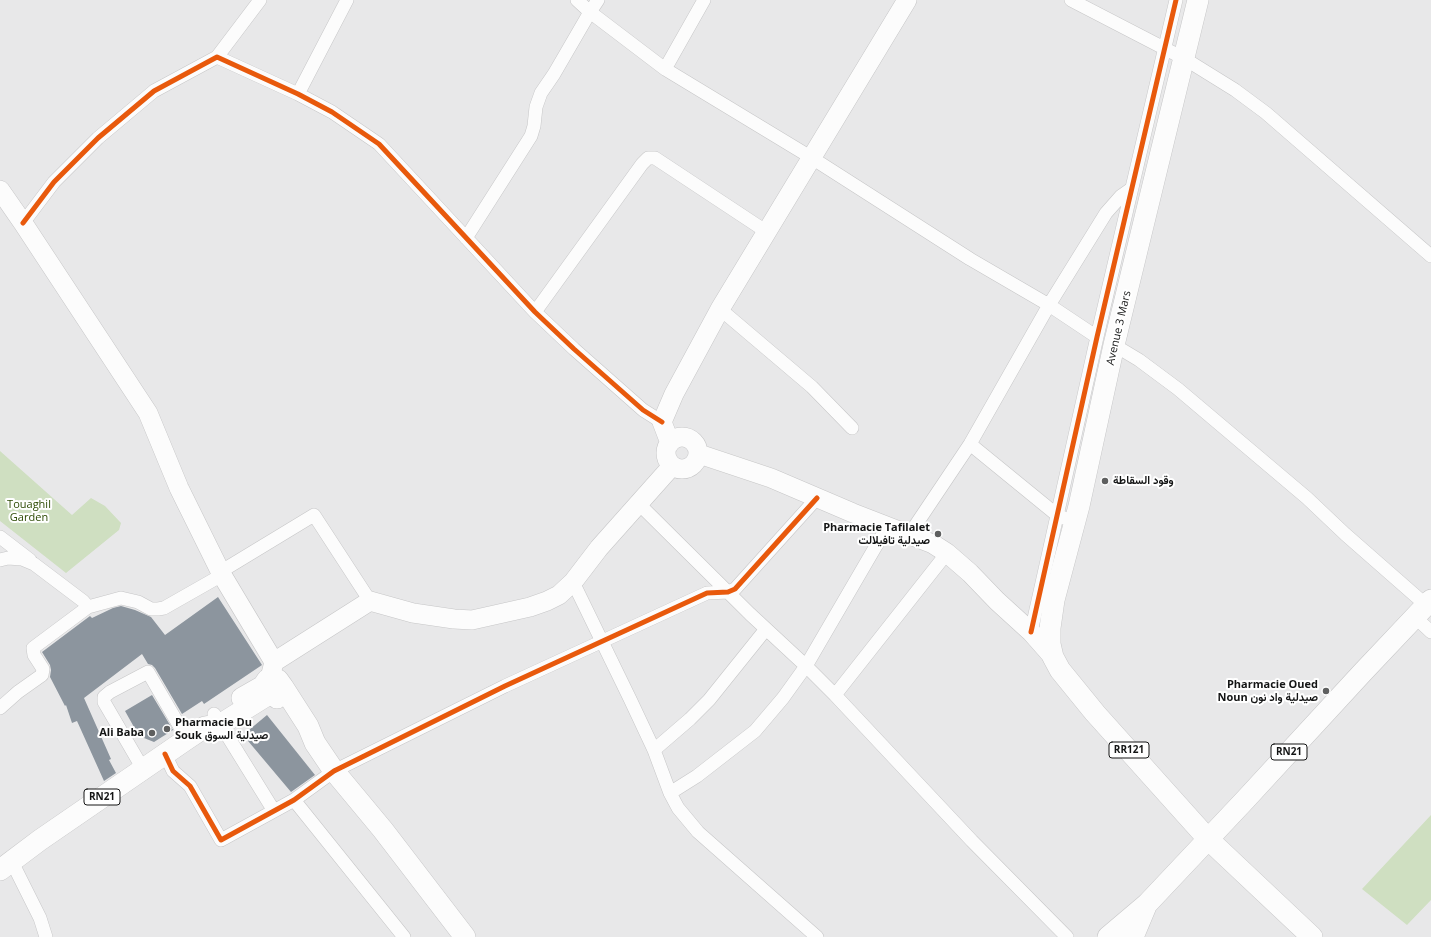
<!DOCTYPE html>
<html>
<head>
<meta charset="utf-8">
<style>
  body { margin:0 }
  canvas { display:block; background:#e8e8e9 }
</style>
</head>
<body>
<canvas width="1431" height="937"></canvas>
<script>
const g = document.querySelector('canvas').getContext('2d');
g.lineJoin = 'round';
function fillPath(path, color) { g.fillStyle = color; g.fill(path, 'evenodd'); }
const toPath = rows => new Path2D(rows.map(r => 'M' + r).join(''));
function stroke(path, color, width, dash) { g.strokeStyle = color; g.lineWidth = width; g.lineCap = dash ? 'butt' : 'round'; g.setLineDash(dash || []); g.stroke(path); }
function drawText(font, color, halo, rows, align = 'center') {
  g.font = font + ' "Open Sans",Vazirmatn,sans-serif'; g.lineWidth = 4; g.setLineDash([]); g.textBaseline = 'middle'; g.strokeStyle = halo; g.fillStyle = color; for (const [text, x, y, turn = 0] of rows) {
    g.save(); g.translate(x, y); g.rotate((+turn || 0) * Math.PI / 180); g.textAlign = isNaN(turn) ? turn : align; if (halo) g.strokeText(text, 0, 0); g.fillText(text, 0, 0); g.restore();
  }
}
const green = toPath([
  [0,451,72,515,91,498,105,506,121,523,119,530,66,573,0,521],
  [1431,815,1431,900,1407,925,1362,889]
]);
const building = toPath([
  [218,597,262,665,204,704,202,701,182,714,155,668,152,665,148,664,142,654,84,698,111,759,109,760,116,773,104,781,77,721,72,723,66,705,65,706,50,677,51,670,50,665,42,652,90,616,92,618,113,608,121,606,135,610,151,617,165,635],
  [152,695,173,730,154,742,139,736,125,711],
  [267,715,315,775,291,792,243,735]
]);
const street = toPath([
  [577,0,590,12,665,69,812,158,970,259,1049,305,1097,337],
  [1071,0,1185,59,1235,90,1266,113,1431,256],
  [217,57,260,0],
  [665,69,704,0],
  [298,94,347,0],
  [23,223,54,182,98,138,154,91,217,57,298,94,332,112,379,144,535,312,574,349,643,410,662,422],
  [466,238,531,136,534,126,536,107,541,93,554,74,590,12,598,0],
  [720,309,812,387,852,428],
  [535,312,642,164,648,158,655,158,767,232],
  [1114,345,1139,360,1178,389,1307,498,1345,534,1426,605],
  [970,444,1057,515,1064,518],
  [639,504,750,614,806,666,835,695,972,841,1067,937],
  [909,535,970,444,1049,305,1106,213,1121,196,1131,189],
  [0,537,30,560],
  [0,560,8,558,22,559,34,564,83,601,88,607,121,598,138,602,151,609,158,609,164,608,222,575],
  [220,572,314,515,370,601],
  [573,582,630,699,654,750,670,793,678,808,698,832,817,937],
  [1415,617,1431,632],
  [1031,632,1097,337,1176,0],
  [835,695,947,553],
  [0,708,18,692,42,675,43,669,34,655,33,648,88,607],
  [214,714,274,811],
  [654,750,690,719,709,700,766,629],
  [165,754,173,771,190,786,221,840,294,800,334,771,505,686,707,593,728,592,735,589,817,498],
  [143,769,104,702,104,697,110,692,148,672,187,739],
  [670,793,697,776,755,731,783,698,806,666,887,527],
  [294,800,404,937],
  [12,862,40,918,46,937]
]);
const secondary = toPath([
  [0,190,23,223,148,413,179,488,222,575,274,662],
  '666 453a16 16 0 1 1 32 0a16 16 0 1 1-32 0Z',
  [670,443,662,422,674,394,720,309,907,0],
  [699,454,771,478,853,513,933,544,947,553,970,573,997,601,1031,632,1053,657],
  [271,674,274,662,370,601,413,613,454,619,472,620,530,607,547,601,559,595,573,582,599,548,672,466]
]);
const primary = toPath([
  [1198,0,1114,345,1079,506,1054,600,1050,628,1050,644,1053,657,1060,670,1095,713,1208,839,1312,937],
  [283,687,308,726,315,743,334,771,383,830,465,937],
  [242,698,263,686,267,680,273,678,278,680,283,687,281,694,277,698],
  [0,870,40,840,187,739,205,727,221,724,266,696],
  [1108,937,1147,904,1245,800,1362,673,1431,600],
  [1133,937,1146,906]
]);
const cycleway = toPath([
  [23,223,54,182,98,138,154,91,217,57,298,94,332,112,379,144,535,312,574,349,643,410,662,422],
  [1031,632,1097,337,1176,0],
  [165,754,173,771,190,786,221,840,294,800,334,771,505,686,707,593,728,592,735,589,817,498]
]);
const markers = [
  [1105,481,4,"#5e5f5f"],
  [938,534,4,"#5e5f5f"],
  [1326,691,4,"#5e5f5f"],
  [167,729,4,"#5e5f5f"],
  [152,733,4,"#5e5f5f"]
];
const shields = [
  [1129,750,40],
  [1289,752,36],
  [102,797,36]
];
const shieldNames = [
  ["RR121",1129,750],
  ["RN21",1289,752],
  ["RN21",102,797]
];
const streetNames = [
  ["Avenue 3 Mars",1119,328,-77]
];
const poiNames = [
  ["وقود السقاطة",1113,481,"left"],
  ["Pharmacie Tafilalet",930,528],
  ["صيدلية تافيلالت",930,541],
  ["Pharmacie Oued",1318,685],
  ["Noun صيدلية واد نون",1318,698],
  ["Pharmacie Du",175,723,"left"],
  ["Souk صيدلية السوق",175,736,"left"],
  ["Ali Baba",144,733]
];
const parkNames = [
  ["Touaghil",29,505],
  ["Garden",29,518]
];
fillPath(green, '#cfdfc1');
fillPath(building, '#8c959e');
stroke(street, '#c6c6c7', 14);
stroke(secondary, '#c6c6c7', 20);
stroke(primary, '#c6c6c7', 22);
stroke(street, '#fcfcfc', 13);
stroke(secondary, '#fcfcfc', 19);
stroke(primary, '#fcfcfc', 21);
stroke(cycleway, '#e8590c', 5);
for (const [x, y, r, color] of markers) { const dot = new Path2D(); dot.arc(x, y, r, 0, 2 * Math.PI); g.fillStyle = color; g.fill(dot); stroke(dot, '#fff', 1.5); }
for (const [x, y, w] of shields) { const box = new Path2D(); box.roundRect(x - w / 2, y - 8, w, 16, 3); g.fillStyle = '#fff'; g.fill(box); stroke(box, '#141515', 1); }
drawText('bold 10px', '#141515', null, shieldNames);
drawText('11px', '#141515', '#fff', streetNames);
drawText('bold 11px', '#141515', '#fff', poiNames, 'right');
drawText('11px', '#2c4a03', '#fff', parkNames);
</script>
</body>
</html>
